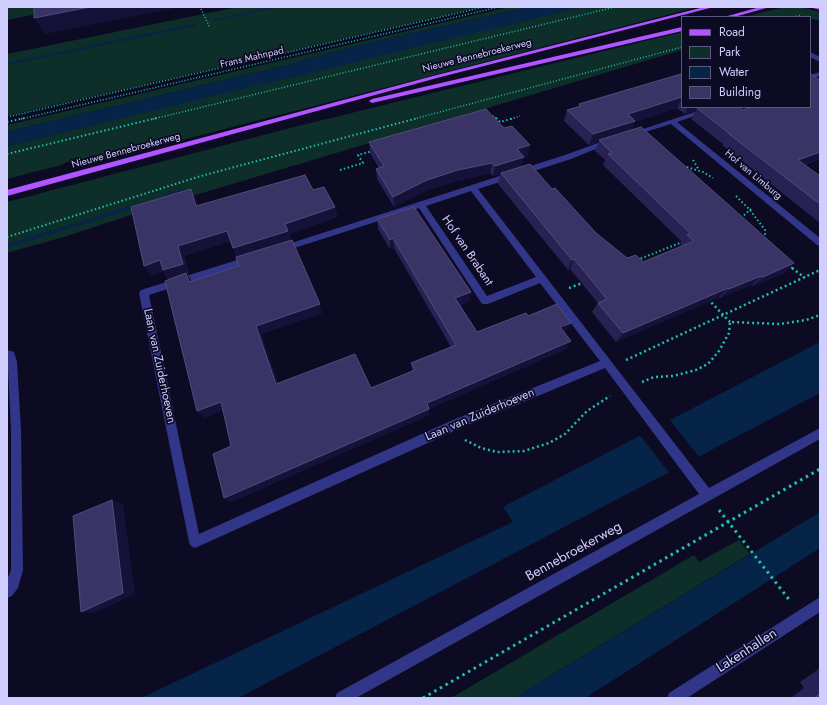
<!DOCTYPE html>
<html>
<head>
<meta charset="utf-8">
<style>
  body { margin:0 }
  #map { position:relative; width:827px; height:705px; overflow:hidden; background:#0d0b24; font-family:Jost,sans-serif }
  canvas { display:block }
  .frame { position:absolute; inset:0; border:8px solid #cfceff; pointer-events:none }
  .legend { position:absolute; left:681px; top:16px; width:130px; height:92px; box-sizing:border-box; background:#0d0b24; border:1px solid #5b597c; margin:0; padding:5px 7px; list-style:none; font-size:12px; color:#cfceff }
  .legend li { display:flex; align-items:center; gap:8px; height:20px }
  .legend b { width:20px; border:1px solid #5b597c }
</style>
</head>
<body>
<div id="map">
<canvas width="827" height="705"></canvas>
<div class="frame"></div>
<ul class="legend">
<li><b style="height:5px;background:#b055ff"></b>Road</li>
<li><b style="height:11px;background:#0e2e2a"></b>Park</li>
<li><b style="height:11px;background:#062448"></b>Water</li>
<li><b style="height:11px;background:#3a3466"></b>Building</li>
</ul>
</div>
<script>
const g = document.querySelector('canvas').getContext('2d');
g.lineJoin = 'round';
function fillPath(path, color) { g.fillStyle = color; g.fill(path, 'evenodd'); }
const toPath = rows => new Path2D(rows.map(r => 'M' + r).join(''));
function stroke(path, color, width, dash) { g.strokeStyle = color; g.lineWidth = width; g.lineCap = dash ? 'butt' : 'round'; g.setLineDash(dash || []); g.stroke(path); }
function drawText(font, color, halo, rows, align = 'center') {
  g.font = font + ' Jost,sans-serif'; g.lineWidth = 3.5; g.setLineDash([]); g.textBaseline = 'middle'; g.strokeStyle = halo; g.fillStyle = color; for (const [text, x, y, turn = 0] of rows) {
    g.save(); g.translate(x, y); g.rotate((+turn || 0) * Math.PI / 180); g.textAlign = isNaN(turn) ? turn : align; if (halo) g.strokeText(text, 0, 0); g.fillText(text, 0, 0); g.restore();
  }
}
const green = toPath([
  [7,7,38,7,37,14,7,20],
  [238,7,481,7,7,116,7,54],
  [509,7,529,7,361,45,288,65,7,132,7,125],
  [575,7,698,7,77,167,78,157,61,165,7,179,7,146],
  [784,7,801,7,820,12,820,21,799,15,794,17,744,17],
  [682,32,682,50,155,207,67,236,7,253,7,202,294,127],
  [739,540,750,554,514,698,451,698,694,555,699,562]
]);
const water = toPath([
  [529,7,583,7,7,146,7,132,288,65,361,45],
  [820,342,820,393,238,698,141,698,513,522,503,507],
  [820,512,820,548,585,698,514,698]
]);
const pier = toPath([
  [669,419,700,458,670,474,639,434]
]);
const stream = toPath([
  [273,7,281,7,215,21,213,20,273,7],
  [195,24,197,25,196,26,7,65,7,63,195,24],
  [183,189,185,190,185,192,162,200,159,198,160,197,183,189],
  [139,203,141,204,141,206,7,248,7,244,139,203]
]);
const pathFar3 = toPath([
  [201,9,210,28],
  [793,17,802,15],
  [7,117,484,7],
  [490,117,494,116,497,119],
  [21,119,499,7],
  [153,119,615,7],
  [414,119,682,47],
  [511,119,520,116]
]);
const pathFar2 = toPath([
  [496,118,500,122,514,118],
  [7,122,25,118],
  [7,154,157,118],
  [693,160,699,170],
  [683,166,703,172,713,178],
  [340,170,363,163,358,155,373,151],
  [736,196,750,210,765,230,765,240],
  [741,218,752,208],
  [7,237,201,176,418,118],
  [637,260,685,241],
  [788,265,794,269]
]);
const pathFar1 = toPath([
  [792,268,805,278],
  [569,288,585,282],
  [708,299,730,322],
  [626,360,820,270],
  [642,382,654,377,673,376,696,370,708,364,719,351,729,333,730,322,780,324,806,320,820,315],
  [465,440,481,448,497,452,524,451,549,443,565,434,587,411,610,396]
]);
const path = toPath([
  [719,510,791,602],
  [423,698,820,469]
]);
const minor = toPath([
  [810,52,820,57,820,62,810,57,810,52],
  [820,72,820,76,810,79,810,75,820,72],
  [710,107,720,107,677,122,820,238,820,246,817,245,671,124,632,136,628,134,710,107],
  [606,140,612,140,613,142,571,159,478,189,709,488,820,428,820,439,356,698,335,698,337,693,699,494,605,368,461,428,195,548,191,546,189,542,139,293,141,290,250,256,254,259,253,261,149,295,199,534,453,420,600,361,540,283,488,304,482,304,419,208,282,252,278,249,279,247,565,155,606,140],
  [471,191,536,277,487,296,426,206,471,191],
  [7,350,14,352,17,362,21,430,23,570,18,588,12,596,7,598,7,580,11,570,11,430,7,350],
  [820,597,820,612,687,698,667,698,669,693,820,597]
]);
const major = toPath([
  [704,7,714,7,437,78,7,196,7,190,433,76,704,7],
  [760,7,770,7,734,17,724,17,760,7],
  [812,7,820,7,820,10,813,8,812,7],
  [682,27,682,31,372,103,369,101,372,99,682,27]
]);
const wall = toPath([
  [682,74,682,107,739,107,743,110,810,107,820,80,820,159,805,165,820,176,820,223,722,145,723,144,691,119,696,110,685,114,677,108,635,122,631,130,794,263,784,273,753,286,752,285,720,298,719,297,616,342,592,312,598,303,570,269,568,270,498,184,500,174,493,176,490,173,457,181,427,190,394,207,377,179,376,169,379,168,370,153,369,142,504,128,530,145,527,156,524,157,521,166,552,189,596,233,627,258,643,262,682,246,680,244,682,242,603,165,605,160,595,151,599,142,589,145,564,121,567,110,578,107,579,104],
  [313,190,335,207,337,217,289,234,291,240,322,313,261,334,278,383,371,388,412,371,411,363,451,347,394,248,390,249,378,229,377,219,471,292,469,301,460,305,477,332,528,316,566,331,564,332,571,341,566,349,429,409,429,415,231,502,231,446,223,410,204,418,169,279,163,271,151,275,196,200,198,205],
  [230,241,237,257,239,266,192,281,187,274,189,273,184,256],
  [820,668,820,698,791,698,804,688,800,682]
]);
const shadedWall = toPath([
  [90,7,181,7,45,34,34,18],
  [682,97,682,99,677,108,635,122,630,132,599,140,599,142,589,145,593,134,628,114],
  [688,107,705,107,697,108,696,110,685,114],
  [530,145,527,156,524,157,521,167,493,176,495,166,517,149],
  [820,152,820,159,789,170,798,160],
  [492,163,490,173,457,181,427,190,394,207,393,197,427,180,458,170],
  [191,189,196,200,201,216,196,206],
  [335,207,337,217,289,234,291,241,238,258,233,248,285,224],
  [227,231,232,241,184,256,189,273,187,274,192,283,170,279,163,271,151,275,144,266,178,246],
  [393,238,394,248,390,249,390,240],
  [574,259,570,269,568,270,572,260],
  [794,263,784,273,753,286,763,277],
  [761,276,752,285,720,298,729,289],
  [728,288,719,297,616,342,623,333],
  [471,292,469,301,454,307,455,298],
  [320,304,322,313,261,334,281,391,276,384,256,326],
  [571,323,566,331,556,336,560,327],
  [571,341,566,349,429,409,429,415,231,502,224,498,427,403],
  [221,402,227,409,204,418,197,411],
  [112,500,123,504,135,594,95,613,81,612]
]);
const building = toPath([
  [34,7,90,7,34,18,34,7],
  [681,74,682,74,682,97,628,114,635,121,593,134,567,110,581,106,579,104,681,74],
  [810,74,820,80,820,152,798,160,820,176,820,204,729,134,730,134,697,108,701,107,739,107,743,110,751,107,810,107,810,74],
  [486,109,504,128,512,126,530,145,517,149,524,157,495,166,492,163,458,170,427,180,393,197,376,169,384,166,369,142,486,109],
  [641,127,794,263,763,277,761,276,729,289,728,288,623,333,598,303,607,299,574,259,572,260,501,173,530,164,552,189,555,188,596,233,627,258,636,255,643,262,694,241,687,235,690,233,608,154,612,153,599,140,641,127],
  [305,175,313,190,324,187,335,207,285,224,288,231,233,248,227,231,178,246,183,264,163,270,160,260,144,266,131,207,191,189,196,206,305,175],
  [414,207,471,292,455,298,477,332,526,313,528,316,557,304,571,323,560,327,571,341,427,403,429,409,224,498,213,454,231,446,221,402,197,411,165,281,186,273,189,282,239,266,236,257,292,240,320,304,256,326,276,384,355,354,371,388,415,370,411,363,456,345,393,238,390,240,377,219,414,207],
  [112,500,123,593,81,612,73,516,112,500],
  [820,694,820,698,814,698,820,694]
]);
const farStreetnames = [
  ["Nieuwe Bennebroekerweg",477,56,-14],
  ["Frans Mahnpad",252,58,-13],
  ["Nieuwe Bennebroekerweg",126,151,-15],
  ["Hof van Limburg",753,175,40]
];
const streetNames = [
  ["Hof van Brabant",467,251,56],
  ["Laan van Zuiderhoeven",159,366,78],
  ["Laan van Zuiderhoeven",480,415,-23]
];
const nearStreetnames = [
  ["Bennebroekerweg",574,552,-29],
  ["Lakenhallen",747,651,-33]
];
fillPath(green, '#0e2e2a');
fillPath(water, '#062448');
fillPath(pier, '#0d0b24');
fillPath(stream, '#062448');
stroke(pathFar3, '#21c0a8', 1.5, [1, 2]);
stroke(pathFar2, '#21c0a8', 2, [1.5, 2.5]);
stroke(pathFar1, '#21c0a8', 2.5, [2, 3]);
stroke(path, '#21c0a8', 3, [2.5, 4]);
fillPath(minor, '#313688');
fillPath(major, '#b055ff');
fillPath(wall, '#282254');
fillPath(shadedWall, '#151139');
fillPath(building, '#3a3466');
stroke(building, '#514c7e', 1);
drawText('10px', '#cfceff', '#0d0b24', farStreetnames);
drawText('12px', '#cfceff', '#0d0b24', streetNames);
drawText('14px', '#cfceff', '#0d0b24', nearStreetnames);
</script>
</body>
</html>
